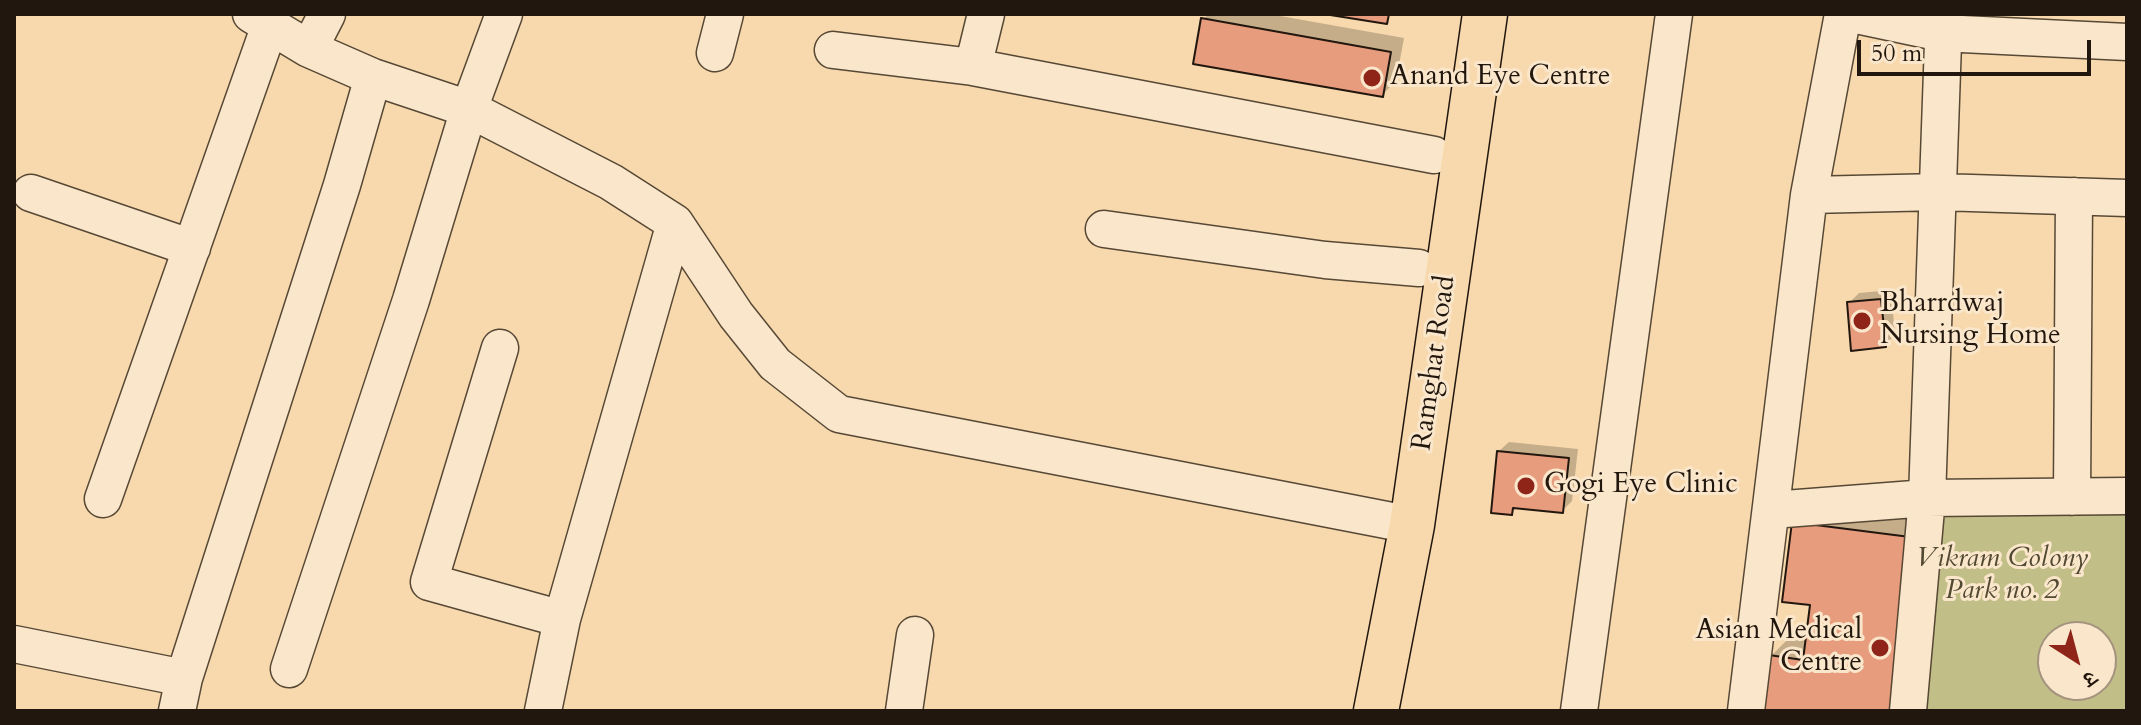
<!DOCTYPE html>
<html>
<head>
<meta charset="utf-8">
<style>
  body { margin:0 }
  #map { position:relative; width:2141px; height:725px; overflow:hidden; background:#f7d9ad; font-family:Cardo,"Noto Serif Devanagari",serif }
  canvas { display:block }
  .frame { position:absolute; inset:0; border:16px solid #22170e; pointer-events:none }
  .north { position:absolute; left:2037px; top:621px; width:80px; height:80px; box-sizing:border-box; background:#fae6ca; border:2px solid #a4937f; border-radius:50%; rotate:144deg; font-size:22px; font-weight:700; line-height:32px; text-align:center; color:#22170e }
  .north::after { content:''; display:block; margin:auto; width:28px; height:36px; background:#8f2418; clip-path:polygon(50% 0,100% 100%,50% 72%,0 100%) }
  .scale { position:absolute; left:1857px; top:40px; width:234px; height:36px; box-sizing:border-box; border:4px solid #22170e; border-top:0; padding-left:10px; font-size:24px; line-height:28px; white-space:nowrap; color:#22170e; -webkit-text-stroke:6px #fae6ca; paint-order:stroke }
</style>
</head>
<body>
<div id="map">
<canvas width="2141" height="725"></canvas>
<div class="frame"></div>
<div class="north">उ</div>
<div class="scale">50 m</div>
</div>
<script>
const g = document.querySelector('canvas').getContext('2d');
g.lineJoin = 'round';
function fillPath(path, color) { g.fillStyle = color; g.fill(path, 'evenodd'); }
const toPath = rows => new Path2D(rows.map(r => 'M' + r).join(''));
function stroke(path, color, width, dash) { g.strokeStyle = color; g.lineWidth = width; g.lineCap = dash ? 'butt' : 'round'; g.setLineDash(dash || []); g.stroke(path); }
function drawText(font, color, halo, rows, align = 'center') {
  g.font = font + ' Cardo,serif'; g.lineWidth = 6; g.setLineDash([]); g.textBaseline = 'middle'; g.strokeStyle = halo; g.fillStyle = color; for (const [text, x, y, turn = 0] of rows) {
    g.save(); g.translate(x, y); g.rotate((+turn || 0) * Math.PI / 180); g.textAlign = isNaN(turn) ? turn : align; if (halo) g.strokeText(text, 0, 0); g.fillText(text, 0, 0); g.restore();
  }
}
const green = toPath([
  [2127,496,2127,711,1917,711,1927,498],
  [2053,637,2101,637,2101,685,2053,685]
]);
const shadow = toPath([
  [1209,14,1269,14,1404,38,1396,81,1382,95,1203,19],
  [1891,290,1895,335,1885,345,1849,303,1859,293],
  [1509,442,1578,449,1572,501,1562,511,1518,506,1511,513,1499,451],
  [1812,505,1935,520,1911,711,1771,656,1789,638,1808,641,1813,603]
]);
const building = toPath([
  [1324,14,1389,14,1387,24,1324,14],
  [1201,18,1391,52,1383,97,1193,64,1201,18],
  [1881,299,1886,347,1851,351,1847,302,1881,299],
  [1497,451,1569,458,1563,513,1513,508,1512,515,1491,513,1497,451],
  [1792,522,1918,538,1896,711,1762,711,1769,655,1803,660,1810,605,1782,602,1792,522]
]);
const minor = toPath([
  [251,14,309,49,373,77,469,109,611,182,675,223,736,315,775,364,839,414,1412,525],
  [1851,14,1941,33,2127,42],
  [309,49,327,14],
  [833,50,973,67,1434,155],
  [715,53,725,14],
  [973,67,986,14],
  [31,193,192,248],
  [1809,195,1940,192,2127,198],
  [1104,229,1325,260,1419,268],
  [500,348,429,582,562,619],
  [2072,497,2074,196],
  [103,499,270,25],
  [1772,510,1927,498,2127,496],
  [14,644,184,678],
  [289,669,411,300,469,109,504,14],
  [177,711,184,678,342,185,373,77],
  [543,711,562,619,675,223],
  [904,711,915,635],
  [1579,711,1674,14],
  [1746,711,1809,195,1843,14],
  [1908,711,1927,498,1944,14]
]);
const major = toPath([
  [1376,711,1412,525,1485,14]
]);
const markers = [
  [1372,78,10,"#8f2418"],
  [1862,321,10,"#8f2418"],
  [1526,486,10,"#8f2418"],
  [1880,648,10,"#8f2418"]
];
const poiNames = [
  ["Anand Eye Centre",1390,78],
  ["Bharrdwaj",1880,305],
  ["Nursing Home",1880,337],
  ["Gogi Eye Clinic",1544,486],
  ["Asian Medical",1862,632,"right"],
  ["Centre",1862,664,"right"]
];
const streetNames = [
  ["Ramghat Road",1435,363,-82]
];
const parkNames = [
  ["Vikram Colony",2002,560],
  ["Park no. 2",2002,592]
];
fillPath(green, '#c1be87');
fillPath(shadow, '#0003');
fillPath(building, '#e69c7d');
stroke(building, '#22170e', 2);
stroke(minor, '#574836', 39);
stroke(major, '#22170e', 47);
stroke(minor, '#fae6ca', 36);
stroke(major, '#f7d9ad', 44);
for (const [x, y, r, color] of markers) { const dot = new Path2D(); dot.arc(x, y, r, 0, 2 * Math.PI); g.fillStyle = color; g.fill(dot); stroke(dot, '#fae6ca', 3); }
drawText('28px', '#22170e', '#fae6ca', poiNames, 'left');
drawText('28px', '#22170e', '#fae6ca', streetNames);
drawText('italic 28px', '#524932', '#fae6ca', parkNames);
</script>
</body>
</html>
